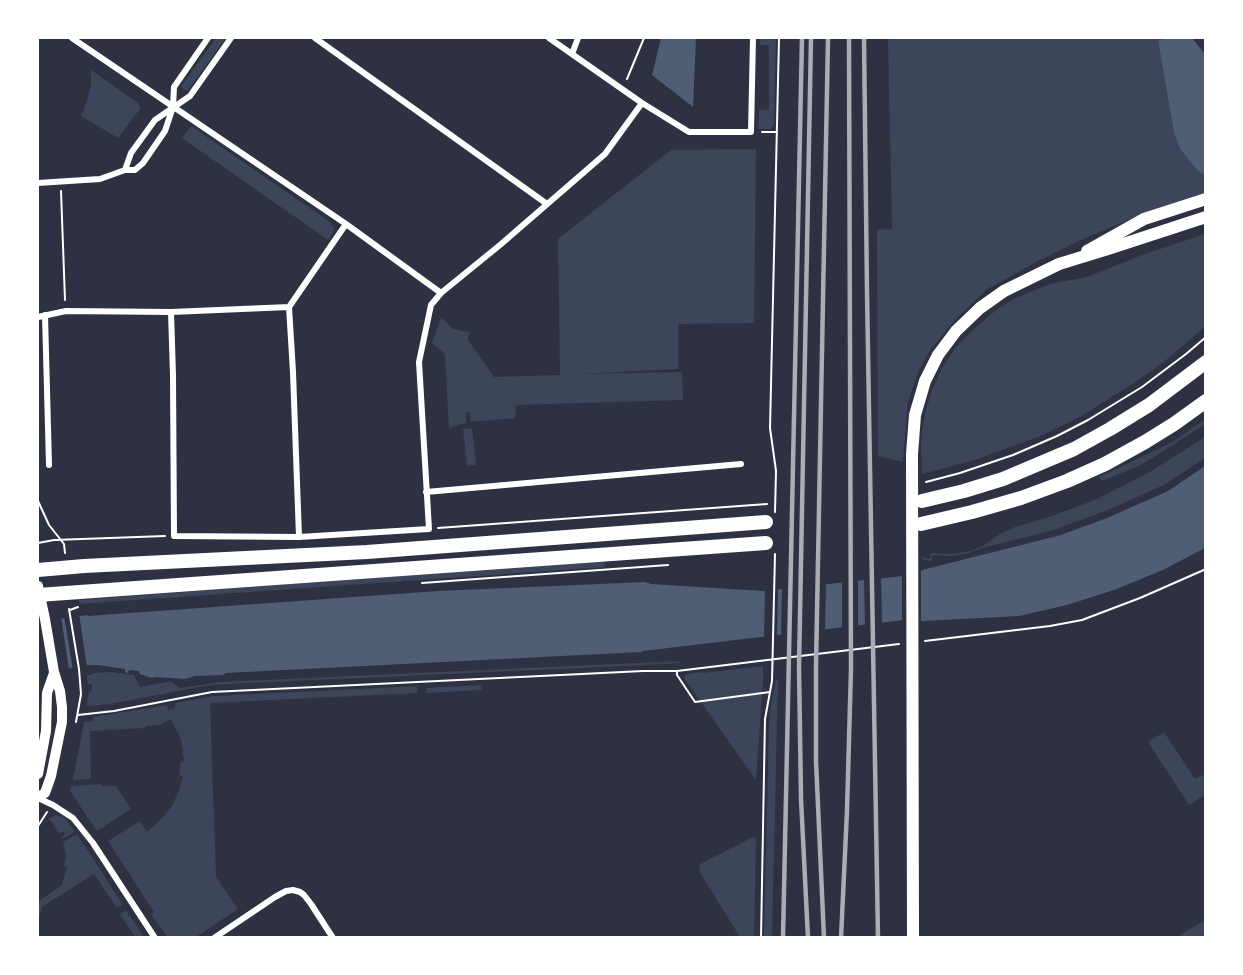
<!DOCTYPE html>
<html>
<head>
<meta charset="utf-8">
<style>
  body { margin:0 }
  #map { position:relative; width:1243px; height:975px; overflow:hidden; background:#2d3142; font-family:"Archivo Narrow",sans-serif }
  canvas { display:block }
  .frame { position:absolute; inset:0; border:39px solid #fff; pointer-events:none }
</style>
</head>
<body>
<div id="map">
<canvas width="1243" height="975"></canvas>
<div class="frame"></div>
</div>
<script>
const g = document.querySelector('canvas').getContext('2d');
g.lineJoin = 'round';
function fillPath(path, color) { g.fillStyle = color; g.fill(path, 'evenodd'); }
const toPath = rows => new Path2D(rows.map(r => 'M' + r).join(''));
function stroke(path, color, width, dash) { g.strokeStyle = color; g.lineWidth = width; g.lineCap = dash ? 'butt' : 'round'; g.setLineDash(dash || []); g.stroke(path); }
const green = toPath([
  [216,38,226,38,189,89,186,91,184,90,181,86],
  [760,38,776,38,774,125,771,129,758,129,759,110,769,110,769,45,760,45],
  [888,38,1165,38,1158,42,1174,133,1180,149,1198,171,1205,175,1205,193,1153,210,1085,238,1036,262,986,290,955,320,931,349,919,370,908,402,903,462,878,456,877,230,892,229],
  [91,70,139,104,140,109,118,138,81,116,87,101,91,85],
  [191,126,330,222,334,228,333,233,328,240,182,138],
  [756,149,754,323,678,324,678,369,579,374,682,372,683,400,516,405,515,418,471,422,470,413,466,412,466,423,449,428,445,354,432,343,441,317,453,329,469,332,468,340,494,377,560,375,558,239,671,150],
  [1205,234,1205,326,1193,337,1164,362,1134,383,1080,417,1038,437,975,460,922,474,921,445,922,431,926,409,933,388,942,368,956,347,974,329,996,310,1014,299,1049,284,1087,277,1142,255],
  [1205,419,1205,424,1154,457,1141,465,1102,481,1099,477,1171,443],
  [472,428,476,465,467,466,463,429],
  [1205,437,1205,458,1164,485,1108,510,1051,531,982,548,969,553,952,556,933,555,931,561,921,559,922,557,930,559,931,553,951,554,971,551,984,545,1000,534,1015,527,1055,515,1097,499,1148,473],
  [581,562,604,562,605,567,79,604,79,600],
  [681,661,681,662,679,663,668,664,225,684,205,686,110,704,89,706,87,705,89,692,92,691,92,684,88,684,87,675,92,675,93,673,111,672,134,675,140,687,167,682,172,682,180,688,220,682],
  [763,666,763,682,756,780,684,678,687,674,701,672,702,673],
  [776,680,778,680,772,937,764,938,769,725,771,705],
  [481,685,482,690,425,693,427,692,426,688],
  [417,686,417,693,419,693,210,703,216,877,238,909,196,937,167,937,151,914,154,912,108,841,140,821,147,832,164,816,173,804,179,790,183,776,179,775,181,762,184,761,181,739,171,719,159,725,146,726,145,728,90,731,91,779,73,780,84,722,93,721,93,717,167,705,168,710,175,708,175,703,214,696],
  [1164,732,1195,779,1205,774,1205,795,1189,805,1148,742],
  [101,784,102,786,116,786,131,809,97,831,70,791,71,786],
  [55,815,65,818,75,832,62,839,62,837,65,835,64,832,58,833,52,822,48,819],
  [77,834,123,905,117,908,94,874,42,907,38,923,39,937,38,937,38,902,62,885,67,867,64,866,66,856,63,842],
  [753,837,756,838,754,937,740,937,699,871,700,864],
  [126,910,144,937,135,937,120,914],
  [1205,920,1205,934,1200,937,1177,937]
]);
const water = toPath([
  [661,38,696,38,693,107,652,75],
  [1165,38,1192,38,1205,54,1205,175,1198,171,1180,149,1174,133,1158,41],
  [1205,466,1205,548,1163,570,1114,590,1067,605,1019,616,924,621,904,620,643,651,641,652,226,673,223,675,195,676,185,679,155,677,152,678,140,674,139,671,129,670,128,673,125,672,125,669,98,665,89,665,38,673,38,622,87,615,88,616,438,591,645,582,651,584,763,591,903,576,922,570,1061,535,1077,529,1107,518,1168,491]
]);
const pier = toPath([
  [921,567,921,624,902,623,902,573],
  [881,575,882,625,865,627,864,577],
  [858,577,858,628,842,630,842,579],
  [826,581,825,632,781,637,782,586],
  [778,587,777,638,764,639,765,588],
  [79,613,87,668,73,670,64,616],
  [61,616,69,670,38,675,38,620]
]);
const path = toPath([
  [627,79,644,38],
  [762,132,777,132],
  [61,191,65,300],
  [926,482,960,473,1013,455,1057,436,1088,420,1142,387,1186,354,1206,337],
  [38,501,49,525,64,544,65,553],
  [775,512,776,471,770,428,779,38],
  [438,528,767,504],
  [38,543,54,540,165,536],
  [422,583,668,565],
  [69,609,79,669,81,694,76,722],
  [70,610,78,607],
  [925,641,1050,626,1082,620,1140,598,1206,569],
  [677,671,677,675,695,702,770,692],
  [78,715,114,711,212,692,643,671,677,671,899,644],
  [38,826,47,812],
  [761,938,765,719,772,681,775,554]
]);
const minor = toPath([
  [72,38,346,224,441,293],
  [315,38,547,204],
  [549,38,642,103,689,132,751,132,753,38],
  [572,54,578,38],
  [125,170,131,153,155,120,190,96,231,38],
  [38,183,100,179,125,170,135,170,143,163,165,131,173,107,174,87,208,38],
  [171,312,173,375,174,536,299,537,429,529,419,362,431,305,441,293,500,245,605,154,642,103],
  [45,315,49,465],
  [38,317,66,311,171,312,289,307],
  [426,492,741,464],
  [299,537,293,372,289,307,346,224],
  [38,798,53,805,73,818,93,843,155,938],
  [214,938,275,897,286,891,293,890,300,892,304,895,311,904,333,938]
]);
const tertiary = toPath([
  [38,586,45,619,54,672,60,691,62,707,62,722,51,776,45,793,38,797],
  [38,774,46,731,47,693,54,673]
]);
const secondary = toPath([
  [1087,251,1144,219,1206,199],
  [913,938,912,454,915,415,925,381,938,355,956,331,980,308,1004,291,1059,264,1108,249,1206,217]
]);
const primary = toPath([
  [922,501,964,491,1003,479,1074,449,1110,429,1149,405,1206,362],
  [921,524,972,512,1021,498,1067,481,1105,464,1145,442,1174,424,1206,401],
  [38,570,84,566,367,552,766,522],
  [38,595,766,543]
]);
const rail = toPath([
  [864,38,867,292,878,938],
  [783,938,802,38],
  [808,938,801,799,799,667,811,38],
  [824,938,816,761,816,665,828,38],
  [841,938,847,811,851,669,849,38]
]);
fillPath(green, '#3c4559');
fillPath(water, '#4f5d75');
fillPath(pier, '#2d3142');
stroke(path, '#fff', 2);
stroke(minor, '#fff', 6);
stroke(tertiary, '#fff', 10);
stroke(secondary, '#fff', 12);
stroke(primary, '#fff', 14);
stroke(rail, '#abadb3', 4.5);
</script>
</body>
</html>
